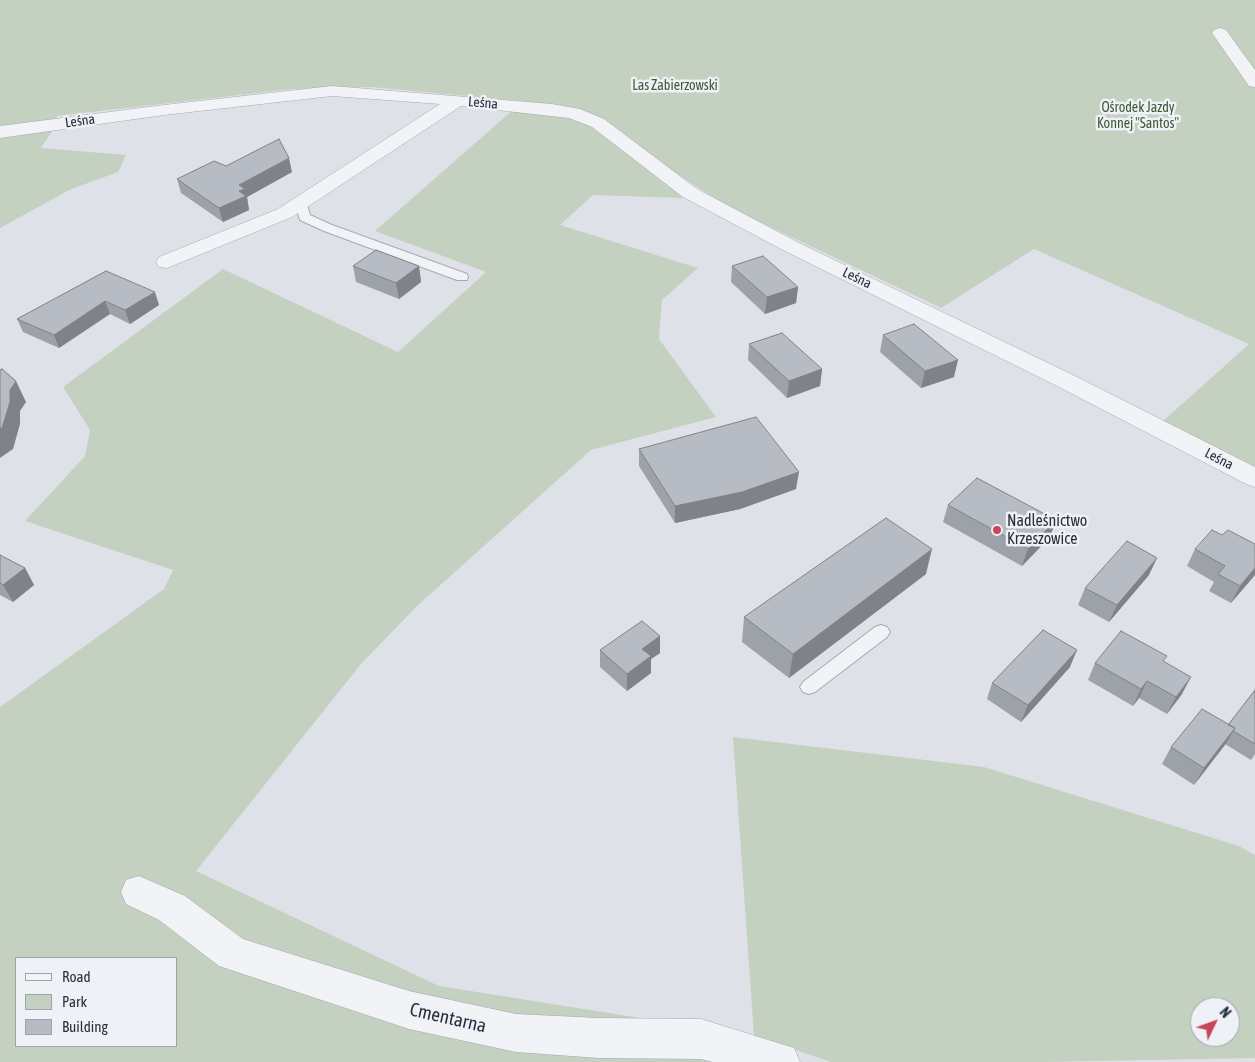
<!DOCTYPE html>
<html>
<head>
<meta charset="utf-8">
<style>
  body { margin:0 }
  #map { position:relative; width:1255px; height:1062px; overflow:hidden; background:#dee2e8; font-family:"Asap Condensed",sans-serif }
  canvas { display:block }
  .legend { position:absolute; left:15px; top:957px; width:162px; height:90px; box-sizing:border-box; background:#eef1f5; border:1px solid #9fa4ac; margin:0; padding:6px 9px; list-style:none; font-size:15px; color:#28303e }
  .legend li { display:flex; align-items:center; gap:10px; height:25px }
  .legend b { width:25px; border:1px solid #9fa4ac }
  .north { position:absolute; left:1190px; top:997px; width:50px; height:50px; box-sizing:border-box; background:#eef1f5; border:1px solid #9fa4ac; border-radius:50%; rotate:48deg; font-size:14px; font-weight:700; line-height:20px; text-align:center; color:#28303e }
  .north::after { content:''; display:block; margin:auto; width:18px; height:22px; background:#cb455a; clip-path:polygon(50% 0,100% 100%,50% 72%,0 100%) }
</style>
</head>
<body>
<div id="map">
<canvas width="1255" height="1062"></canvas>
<ul class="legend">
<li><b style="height:6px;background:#f1f3f6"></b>Road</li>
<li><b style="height:14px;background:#c4d1c0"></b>Park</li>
<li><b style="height:14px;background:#b6bbc4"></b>Building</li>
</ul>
<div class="north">N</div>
</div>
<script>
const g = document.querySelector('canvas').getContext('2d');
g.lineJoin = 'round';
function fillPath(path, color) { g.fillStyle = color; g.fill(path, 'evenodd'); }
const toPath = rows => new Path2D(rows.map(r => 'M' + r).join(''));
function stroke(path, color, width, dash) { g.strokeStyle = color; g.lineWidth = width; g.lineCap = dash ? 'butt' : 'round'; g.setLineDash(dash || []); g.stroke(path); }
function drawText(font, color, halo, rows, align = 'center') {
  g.font = font + ' "Asap Condensed",sans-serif'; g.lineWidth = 5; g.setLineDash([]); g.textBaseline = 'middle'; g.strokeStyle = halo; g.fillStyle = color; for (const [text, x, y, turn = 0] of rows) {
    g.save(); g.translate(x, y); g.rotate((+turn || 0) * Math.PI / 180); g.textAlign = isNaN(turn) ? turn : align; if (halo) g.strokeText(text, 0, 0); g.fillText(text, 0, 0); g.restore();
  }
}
const green = toPath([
  [0,0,1255,0,1255,469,1162,422,1249,344,1034,249,941,308,732,209,675,173,661,178,683,198,593,195,560,225,698,268,662,300,659,339,716,417,591,450,417,606,361,664,196,871,439,986,754,1036,733,737,984,767,1239,846,1255,855,1255,1058,1045,1062,831,1062,754,1036,749,1062,0,1062,0,707,164,589,173,570,25,521,85,456,90,430,63,387,223,269,398,352,486,272,375,231,514,109,570,109,521,101,371,87,292,89,57,116,55,127,41,148,126,155,118,172,69,190,0,228],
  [16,958,176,958,176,1046,16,1046],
  [1200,1007,1230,1007,1230,1037,1200,1037]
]);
const lane = toPath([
  [301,200,307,204,310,215,332,225,467,274,468,277,467,280,457,280,324,231,300,220,295,204,301,200],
  [881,625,887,627,890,632,887,637,815,692,809,694,803,692,800,687,803,682,875,627,881,625]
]);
const street = toPath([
  [1220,28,1226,30,1255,70,1255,87,1249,86,1212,33,1214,30,1220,28],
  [332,86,552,104,580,109,604,119,697,189,797,242,1077,377,1255,467,1255,487,1246,484,1059,387,783,250,683,197,592,127,569,118,461,106,292,217,167,268,159,267,156,262,159,257,278,209,440,104,332,96,164,115,0,138,0,126,164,105,332,86],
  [139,876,185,896,243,939,409,991,516,1014,599,1018,701,1019,794,1048,800,1062,713,1062,701,1059,599,1058,516,1052,409,1029,219,966,159,920,126,904,121,892,126,880,139,876]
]);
const wall = toPath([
  [226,166,292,172,247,197,249,210,223,222,181,193,177,179],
  [353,266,419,266,421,282,399,299,356,282],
  [732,266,798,287,796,303,765,314,731,282],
  [106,271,159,305,130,324,110,314,59,348,23,332,17,319],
  [883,335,954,377,921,388,880,352],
  [749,344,822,369,820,386,787,398,748,360],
  [639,449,796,489,740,509,675,523,639,466],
  [948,505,1050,537,1022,566,943,522],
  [1222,535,1255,575,1231,603,1209,591,1214,582,1187,566,1195,549],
  [0,555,25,568,34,585,13,602,0,595],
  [926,574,789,678,742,642,744,617],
  [1149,575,1109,622,1078,605,1085,588],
  [660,636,660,653,651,659,651,673,627,691,600,667,600,650],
  [1164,662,1182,694,1167,714,1139,698,1133,706,1088,680,1095,663],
  [1070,667,1021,722,987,699,992,683],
  [1255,690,1255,754,1251,760,1225,744,1194,785,1162,764,1171,747,1228,725]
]);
const shadedWall = toPath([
  [289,158,292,172,247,197,249,210,223,222,219,208,239,191,239,185],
  [419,266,421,282,399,299,396,283],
  [798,287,796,303,765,314,767,297],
  [155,292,159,305,130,324,125,310],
  [105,301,110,314,59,348,54,335],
  [958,360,954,377,921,388,925,371],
  [822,369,820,386,787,398,789,381],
  [16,381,26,402,20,411,20,424,13,449,0,458,0,429,10,390],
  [799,472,796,489,740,509,675,523,675,506],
  [1056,520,1050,537,1022,566,1028,549],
  [932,549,926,574,789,678,793,654],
  [1157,558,1149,575,1109,622,1117,605],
  [25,568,34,585,13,602,3,585],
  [1255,568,1255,575,1231,603,1240,586],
  [660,636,660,653,651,659,651,673,627,691,627,674,642,649],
  [1077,650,1070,667,1021,722,1028,705],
  [1191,677,1182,694,1167,714,1176,697],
  [1147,681,1139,698,1133,706,1141,689],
  [1235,728,1225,745,1194,785,1204,768]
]);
const building = toPath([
  [279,139,289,158,239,185,245,189,239,191,246,196,219,208,177,179,214,161,226,166,279,139],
  [376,250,419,266,396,283,353,266,376,250],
  [763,256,798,287,767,297,732,266,763,256],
  [106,271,155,292,125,310,105,301,54,335,17,319,106,271],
  [914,324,958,360,925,371,883,335,914,324],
  [782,333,822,369,789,381,749,344,782,333],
  [2,369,16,381,10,390,10,402,2,428,0,429,0,370,2,369],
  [756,417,799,472,742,492,675,506,639,449,756,417],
  [977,478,1056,520,1028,549,948,505,977,478],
  [886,518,932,549,793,654,744,617,886,518],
  [1212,530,1222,535,1228,530,1255,544,1255,568,1240,586,1218,574,1225,566,1195,549,1212,530],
  [1127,541,1157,558,1117,605,1085,588,1127,541],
  [0,555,25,568,3,585,0,583,0,555],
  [642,621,660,636,642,649,651,656,627,674,600,650,642,621],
  [1043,630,1077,650,1028,705,992,683,1043,630],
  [1121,631,1167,656,1163,661,1191,677,1176,697,1147,681,1141,689,1095,663,1121,631],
  [1255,690,1255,744,1233,731,1235,728,1228,725,1255,690],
  [1202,709,1235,728,1204,768,1171,747,1202,709]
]);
const markers = [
  [997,530,5,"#cb455a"]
];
const farParknames = [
  ["Las Zabierzowski",675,86],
  ["Ośrodek Jazdy",1138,108],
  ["Konnej \"Santos\"",1138,124]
];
const farStreetnames = [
  ["Leśna",483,103,5],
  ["Leśna",80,121,-8],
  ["Leśna",857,278,26],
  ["Leśna",1219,459,27]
];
const poiNames = [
  ["Nadleśnictwo",1007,521],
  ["Krzeszowice",1007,539]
];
const nearStreetnames = [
  ["Cmentarna",448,1018,13]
];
fillPath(green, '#c4d1c0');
stroke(lane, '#a4a9b2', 2);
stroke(street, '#a4a9b2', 1);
fillPath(lane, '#f1f3f6');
fillPath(street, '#f1f3f6');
fillPath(wall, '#9da1a9');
fillPath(shadedWall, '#7f8389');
fillPath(building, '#b6bbc4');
stroke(building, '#7f8389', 1);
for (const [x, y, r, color] of markers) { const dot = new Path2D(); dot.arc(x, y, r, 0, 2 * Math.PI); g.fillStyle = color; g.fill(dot); stroke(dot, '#eef1f5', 2); }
drawText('14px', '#3d5a35', '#eef1f5', farParknames);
drawText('14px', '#28303e', '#eef1f5', farStreetnames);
drawText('16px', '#28303e', '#eef1f5', poiNames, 'left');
drawText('19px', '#28303e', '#eef1f5', nearStreetnames);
</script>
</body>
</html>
